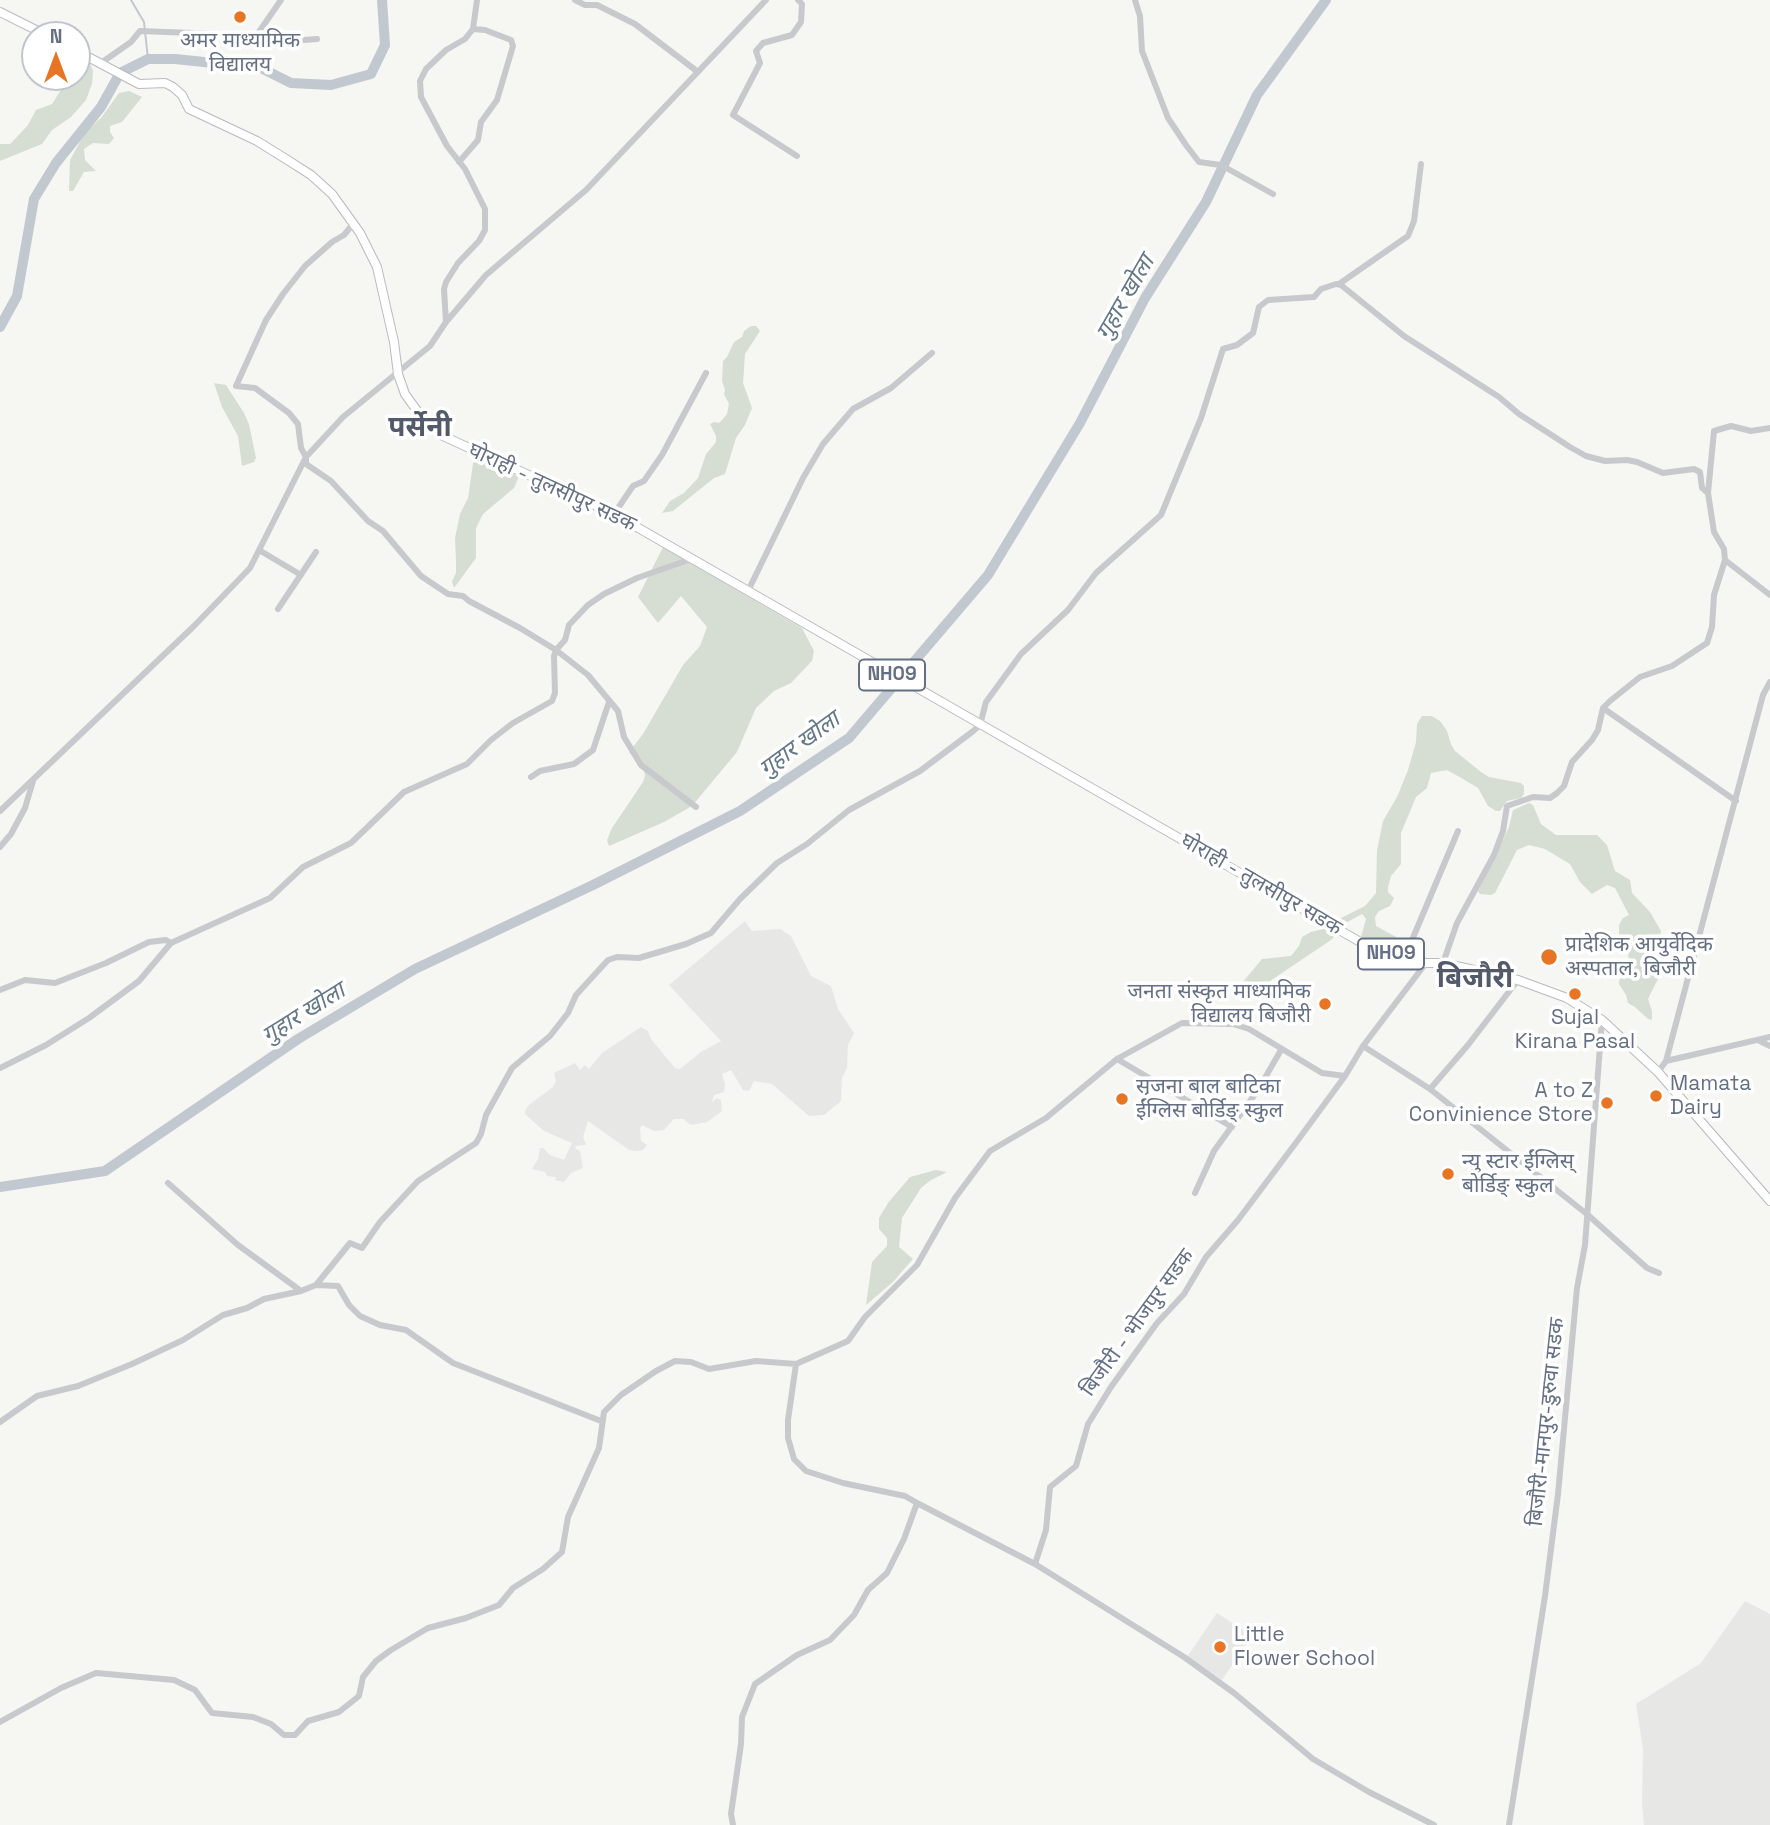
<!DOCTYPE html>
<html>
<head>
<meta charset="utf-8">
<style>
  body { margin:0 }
  #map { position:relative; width:1770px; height:1825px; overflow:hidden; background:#f6f6f3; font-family:"Space Grotesk",sans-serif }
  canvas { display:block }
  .north { position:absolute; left:21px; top:21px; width:70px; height:70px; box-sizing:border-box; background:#fff; border:2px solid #c1c6ce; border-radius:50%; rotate:0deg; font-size:19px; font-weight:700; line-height:28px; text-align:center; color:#657085 }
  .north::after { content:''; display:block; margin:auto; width:24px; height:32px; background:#e77523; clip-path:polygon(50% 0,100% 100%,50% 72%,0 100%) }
</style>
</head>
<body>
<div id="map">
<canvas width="1770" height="1825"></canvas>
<div class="north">N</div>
</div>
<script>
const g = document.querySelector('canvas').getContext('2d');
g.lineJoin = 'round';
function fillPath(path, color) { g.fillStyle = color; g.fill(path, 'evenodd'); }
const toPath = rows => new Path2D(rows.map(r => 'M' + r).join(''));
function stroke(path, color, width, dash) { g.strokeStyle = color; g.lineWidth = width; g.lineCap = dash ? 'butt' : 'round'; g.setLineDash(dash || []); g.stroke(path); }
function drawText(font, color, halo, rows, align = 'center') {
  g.font = font + ' "Space Grotesk","Noto Sans Devanagari",sans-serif'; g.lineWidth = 7; g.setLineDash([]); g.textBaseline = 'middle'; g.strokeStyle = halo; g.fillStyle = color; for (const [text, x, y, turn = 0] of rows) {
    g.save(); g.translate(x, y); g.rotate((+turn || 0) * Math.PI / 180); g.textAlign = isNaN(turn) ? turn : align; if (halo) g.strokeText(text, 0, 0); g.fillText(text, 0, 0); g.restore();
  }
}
const built = toPath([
  [745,921,752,931,780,929,791,936,811,976,831,986,838,1009,854,1033,848,1045,847,1068,842,1078,841,1101,824,1115,809,1116,772,1084,754,1081,749,1091,743,1090,731,1070,722,1074,725,1085,724,1092,714,1095,712,1102,717,1098,721,1100,722,1111,707,1122,691,1125,683,1119,674,1119,664,1130,654,1131,642,1125,640,1128,641,1141,647,1145,643,1150,637,1151,629,1150,588,1121,583,1137,586,1145,575,1146,576,1149,580,1151,583,1168,571,1173,564,1182,555,1180,556,1177,547,1176,545,1172,532,1169,538,1159,540,1148,543,1148,550,1155,564,1160,572,1143,544,1131,525,1114,526,1109,530,1104,553,1087,556,1081,554,1073,575,1063,580,1070,585,1065,589,1069,602,1053,641,1027,648,1031,651,1039,675,1068,680,1069,701,1052,721,1041,669,985],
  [1745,1601,1770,1614,1770,1825,1644,1825,1642,1803,1643,1749,1636,1704,1701,1663],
  [1217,1613,1252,1636,1222,1680,1187,1657]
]);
const green = toPath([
  [79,59,90,63,93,71,92,84,86,100,71,117,52,130,42,144,0,161,0,144,10,144,13,141,28,125,36,110,52,104,69,77,77,77],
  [129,91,142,97,122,122,110,126,110,132,114,138,109,144,93,143,84,149,85,160,96,171,84,172,73,191,69,191,70,160,86,131,101,118,119,93],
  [751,326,756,326,760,331,745,354,743,383,752,408,745,425,736,438,725,474,714,478,673,511,662,513,670,501,684,493,698,478,706,454,716,442,716,436,710,424,714,422,719,423,723,419,727,414,729,404,724,394,725,390,722,381,723,361,727,357,734,342,742,337,744,331],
  [214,383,226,385,244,413,249,424,256,458,254,462,242,466,238,436,222,407],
  [474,457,519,476,514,488,483,514,476,528,476,558,454,588,452,581,456,573,456,562,455,538,460,514,468,498],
  [663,547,802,628,814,651,812,661,791,683,774,691,756,708,737,752,692,806,664,822,609,846,607,840,612,828,643,782,645,776,644,770,629,752,643,734,683,665,700,646,707,627,681,596,658,623,638,597],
  [1422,716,1432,716,1440,721,1447,731,1451,744,1455,751,1481,772,1489,777,1521,783,1524,786,1524,794,1521,798,1507,801,1500,811,1496,811,1488,806,1478,788,1463,779,1447,770,1431,773,1427,788,1416,797,1401,833,1401,864,1391,876,1388,887,1388,892,1394,898,1390,906,1379,911,1375,917,1376,926,1396,937,1398,942,1392,949,1361,937,1366,919,1362,914,1342,925,1337,920,1365,906,1376,893,1377,850,1383,821,1397,797,1408,770,1416,742,1417,724],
  [1529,803,1533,805,1541,824,1556,835,1597,835,1607,845,1615,871,1630,880,1632,893,1650,912,1661,931,1660,935,1643,937,1640,944,1644,951,1656,958,1658,970,1658,979,1648,999,1652,1011,1652,1020,1648,1019,1635,1007,1628,1003,1626,995,1619,984,1619,980,1626,975,1632,964,1628,956,1630,948,1619,942,1619,925,1623,918,1629,915,1615,888,1607,885,1592,894,1580,882,1570,864,1545,849,1529,845,1517,850,1495,893,1491,895,1480,894,1478,891,1509,827,1513,810],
  [1327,928,1338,933,1331,940,1273,979,1248,1001,1237,989,1262,959,1291,956,1299,946,1302,937,1311,932],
  [936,1170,947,1172,931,1180,921,1188,902,1218,899,1247,913,1259,893,1282,866,1305,872,1262,887,1246,887,1238,879,1229,879,1218,888,1203,910,1177]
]);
const stream = toPath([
  [131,0,144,22,148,59]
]);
const river = toPath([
  [0,327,17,296,34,199,56,163,101,107,120,73,148,59,175,59,261,68,291,83,331,85,371,74,385,45,382,0],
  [0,1187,105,1171,298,1039,415,969,593,885,740,811,849,738,988,575,1080,423,1145,298,1206,202,1257,95,1326,0]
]);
const minor = toPath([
  [575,0,585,5,597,5,635,24,698,72],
  [1135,0,1140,16,1142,51,1168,118,1186,145,1199,162,1221,165,1273,194],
  [254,39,265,43,317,39],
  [101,63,131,42,140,31,219,34,254,39,281,0],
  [797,156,733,115,760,63,756,51,763,43,792,35,801,22,802,4,798,0],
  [459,162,478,140,481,122,497,100,513,46,511,40,485,30,473,29],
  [353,224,344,235,332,242,305,266,283,294,266,320,236,386,255,388,289,413,298,424,301,448,306,457,306,464,331,481,368,521,383,531,421,576,448,594,463,596,469,601,520,628,556,650,588,675,618,711,624,737,641,765,696,807],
  [1339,284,1408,236,1414,221,1421,164],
  [446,322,444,289,446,282,458,263,479,241,485,230,485,209,465,169,447,146,421,97,420,81,426,69,446,50,465,39,473,29,477,0],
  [614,514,633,486,644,481,662,455,706,373],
  [259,550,301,575],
  [1725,560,1770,595],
  [748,591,803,478,823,444,853,409,891,388,932,353],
  [278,609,316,552],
  [1603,708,1736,801],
  [531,777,540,771,574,764,593,750,609,702],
  [0,811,194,626,250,568,306,457,343,417,430,346,446,322,486,275,586,190,766,0],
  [0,847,11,834,25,808,33,781],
  [1404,959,1458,831],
  [1443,963,1457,923,1494,855,1503,831,1507,806,1533,797,1550,798,1557,793,1564,786,1572,762,1592,740,1598,730,1603,708,1610,701,1640,677,1672,666,1707,643,1712,627,1714,595,1725,560,1724,549,1714,532,1708,493,1714,431,1731,426,1751,431,1770,428],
  [0,990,25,980,55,983,106,963,149,942,166,940,171,943],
  [1758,1040,1770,1046],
  [1363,1046,1430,1089,1588,1215,1647,1268,1659,1273],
  [1117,1059,1232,1127],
  [1666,1061,1770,1037],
  [0,1068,46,1045,89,1018,139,981,171,943,270,898,303,867,351,843,404,792,467,764,491,740,513,723,552,701,555,693,554,656,556,650,565,640,569,625,588,605,604,594,637,578,691,559],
  [1658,1072,1666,1061,1763,695,1770,682],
  [1430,1089,1468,1045,1518,980],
  [168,1183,238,1245,301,1291],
  [1195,1193,1214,1151,1258,1090,1281,1050],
  [316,1285,338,1286,349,1305,360,1316,380,1325,406,1330,453,1363,601,1421],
  [796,1364,788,1420,788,1438,794,1459,806,1471,843,1483,905,1496,917,1503],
  [0,1422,37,1396,78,1386,132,1364,183,1340,223,1315,247,1308,264,1299,301,1291,316,1285,350,1243,362,1248,380,1222,418,1181,476,1143,481,1134,486,1115,512,1068,550,1036,568,1013,576,995,608,960,617,957,639,958,686,944,711,933,740,899,777,863,807,844,849,810,920,771,972,732,980,725,986,702,1021,654,1068,610,1096,573,1161,515,1201,418,1223,349,1237,345,1253,333,1259,307,1268,300,1314,297,1321,289,1336,284,1341,285,1404,336,1499,397,1519,414,1570,447,1586,456,1605,461,1627,460,1637,462,1663,473,1694,469,1700,472,1702,488,1708,493],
  [1035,1564,1184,1657,1234,1693,1313,1759,1369,1792,1434,1825],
  [0,1722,61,1688,96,1673,174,1680,195,1690,212,1713,253,1717,271,1724,284,1735,295,1735,308,1721,339,1712,359,1696,363,1677,376,1661,391,1650,428,1628,466,1618,499,1605,513,1588,543,1569,562,1552,568,1517,599,1448,604,1412,621,1395,656,1371,675,1361,691,1362,709,1369,756,1361,796,1364,848,1341,865,1317,917,1265,955,1198,990,1151,1046,1118,1117,1059,1182,1023,1233,1024,1249,1029,1322,1073,1345,1076],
  [733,1825,731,1814,741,1744,742,1717,755,1684,797,1655,830,1640,854,1615,868,1590,887,1573,904,1539,917,1503,1035,1564,1046,1530,1050,1487,1076,1466,1088,1424,1111,1387,1157,1323,1184,1294,1206,1257,1238,1220,1298,1140,1345,1076,1363,1046,1426,963],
  [1509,1825,1545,1596,1558,1494,1577,1288,1585,1245,1602,1020]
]);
const major = toPath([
  [0,12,46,35],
  [77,51,139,84,165,83,173,87,182,95,189,109,257,141,286,159,311,175,332,194,360,233,377,267,394,342,398,374,405,394,423,419,443,436,614,514,1362,943,1404,959,1426,963,1443,963,1518,980,1567,998,1602,1020,1658,1072,1770,1201]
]);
const markers = [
  [240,17,7,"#e77523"],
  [1549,957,9,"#e77523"],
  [1575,994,7,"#e77523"],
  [1325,1004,7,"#e77523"],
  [1656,1096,7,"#e77523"],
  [1122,1099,7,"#e77523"],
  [1607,1103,7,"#e77523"],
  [1448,1174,7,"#e77523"],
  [1220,1647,7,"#e77523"]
];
const shields = [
  [892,675,66],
  [1391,954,66]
];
const shieldNames = [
  ["NH09",892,675],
  ["NH09",1391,954]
];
const poiNames = [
  ["अमर माध्यामिक",240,41,"center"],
  ["विद्यालय",240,65,"center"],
  ["प्रादेशिक आयुर्वेदिक",1565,945],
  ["अस्पताल, बिजौरी",1565,969],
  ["जनता संस्कृत माध्यामिक",1311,992,"right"],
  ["विद्यालय बिजौरी",1311,1016,"right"],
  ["Sujal",1575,1018,"center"],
  ["Kirana Pasal",1575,1042,"center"],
  ["Mamata",1670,1084],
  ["Dairy",1670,1108],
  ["सृजना बाल बाटिका",1136,1087],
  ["ईंग्लिस बोर्डिङ् स्कुल",1136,1111],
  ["A to Z",1593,1091,"right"],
  ["Convinience Store",1593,1115,"right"],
  ["न्यु स्टार ईंग्लिस्",1462,1162],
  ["बोर्डिङ् स्कुल",1462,1186],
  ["Little",1234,1635],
  ["Flower School",1234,1659]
];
const streetNames = [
  ["घोराही - तुलसीपुर सडक",552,488,25],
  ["घोराही - तुलसीपुर सडक",1261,885,30],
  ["बिजौरी - भोजपुर सडक",1138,1323,-54],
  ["बिजौरी-मानपुर-डुरुवा सडक",1547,1422,-84]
];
const waterNames = [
  ["गुहार खोला",1126,298,-60],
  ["गुहार खोला",800,745,-36],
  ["गुहार खोला",304,1014,-32]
];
const districtNames = [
  ["पर्सेनी",420,428],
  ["बिजौरी",1475,979]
];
fillPath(built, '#e7e7e6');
fillPath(green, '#d6ded4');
stroke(stream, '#c1c8cf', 2);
stroke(river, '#c1c8cf', 10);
stroke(major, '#b7babf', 10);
stroke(minor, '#c7c9cd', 6);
stroke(major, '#fff', 8);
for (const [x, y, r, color] of markers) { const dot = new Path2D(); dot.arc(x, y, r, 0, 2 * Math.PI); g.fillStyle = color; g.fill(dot); stroke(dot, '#fff', 2.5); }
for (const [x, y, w] of shields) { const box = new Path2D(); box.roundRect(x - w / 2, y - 15.5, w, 31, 5); g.fillStyle = '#fff'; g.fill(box); stroke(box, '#657085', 2); }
drawText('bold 19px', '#657085', null, shieldNames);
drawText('21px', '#657085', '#fff', poiNames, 'left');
drawText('21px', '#657085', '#fff', streetNames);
drawText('italic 23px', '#657888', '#fff', waterNames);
drawText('bold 28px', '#535b6a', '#fff', districtNames);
</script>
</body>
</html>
